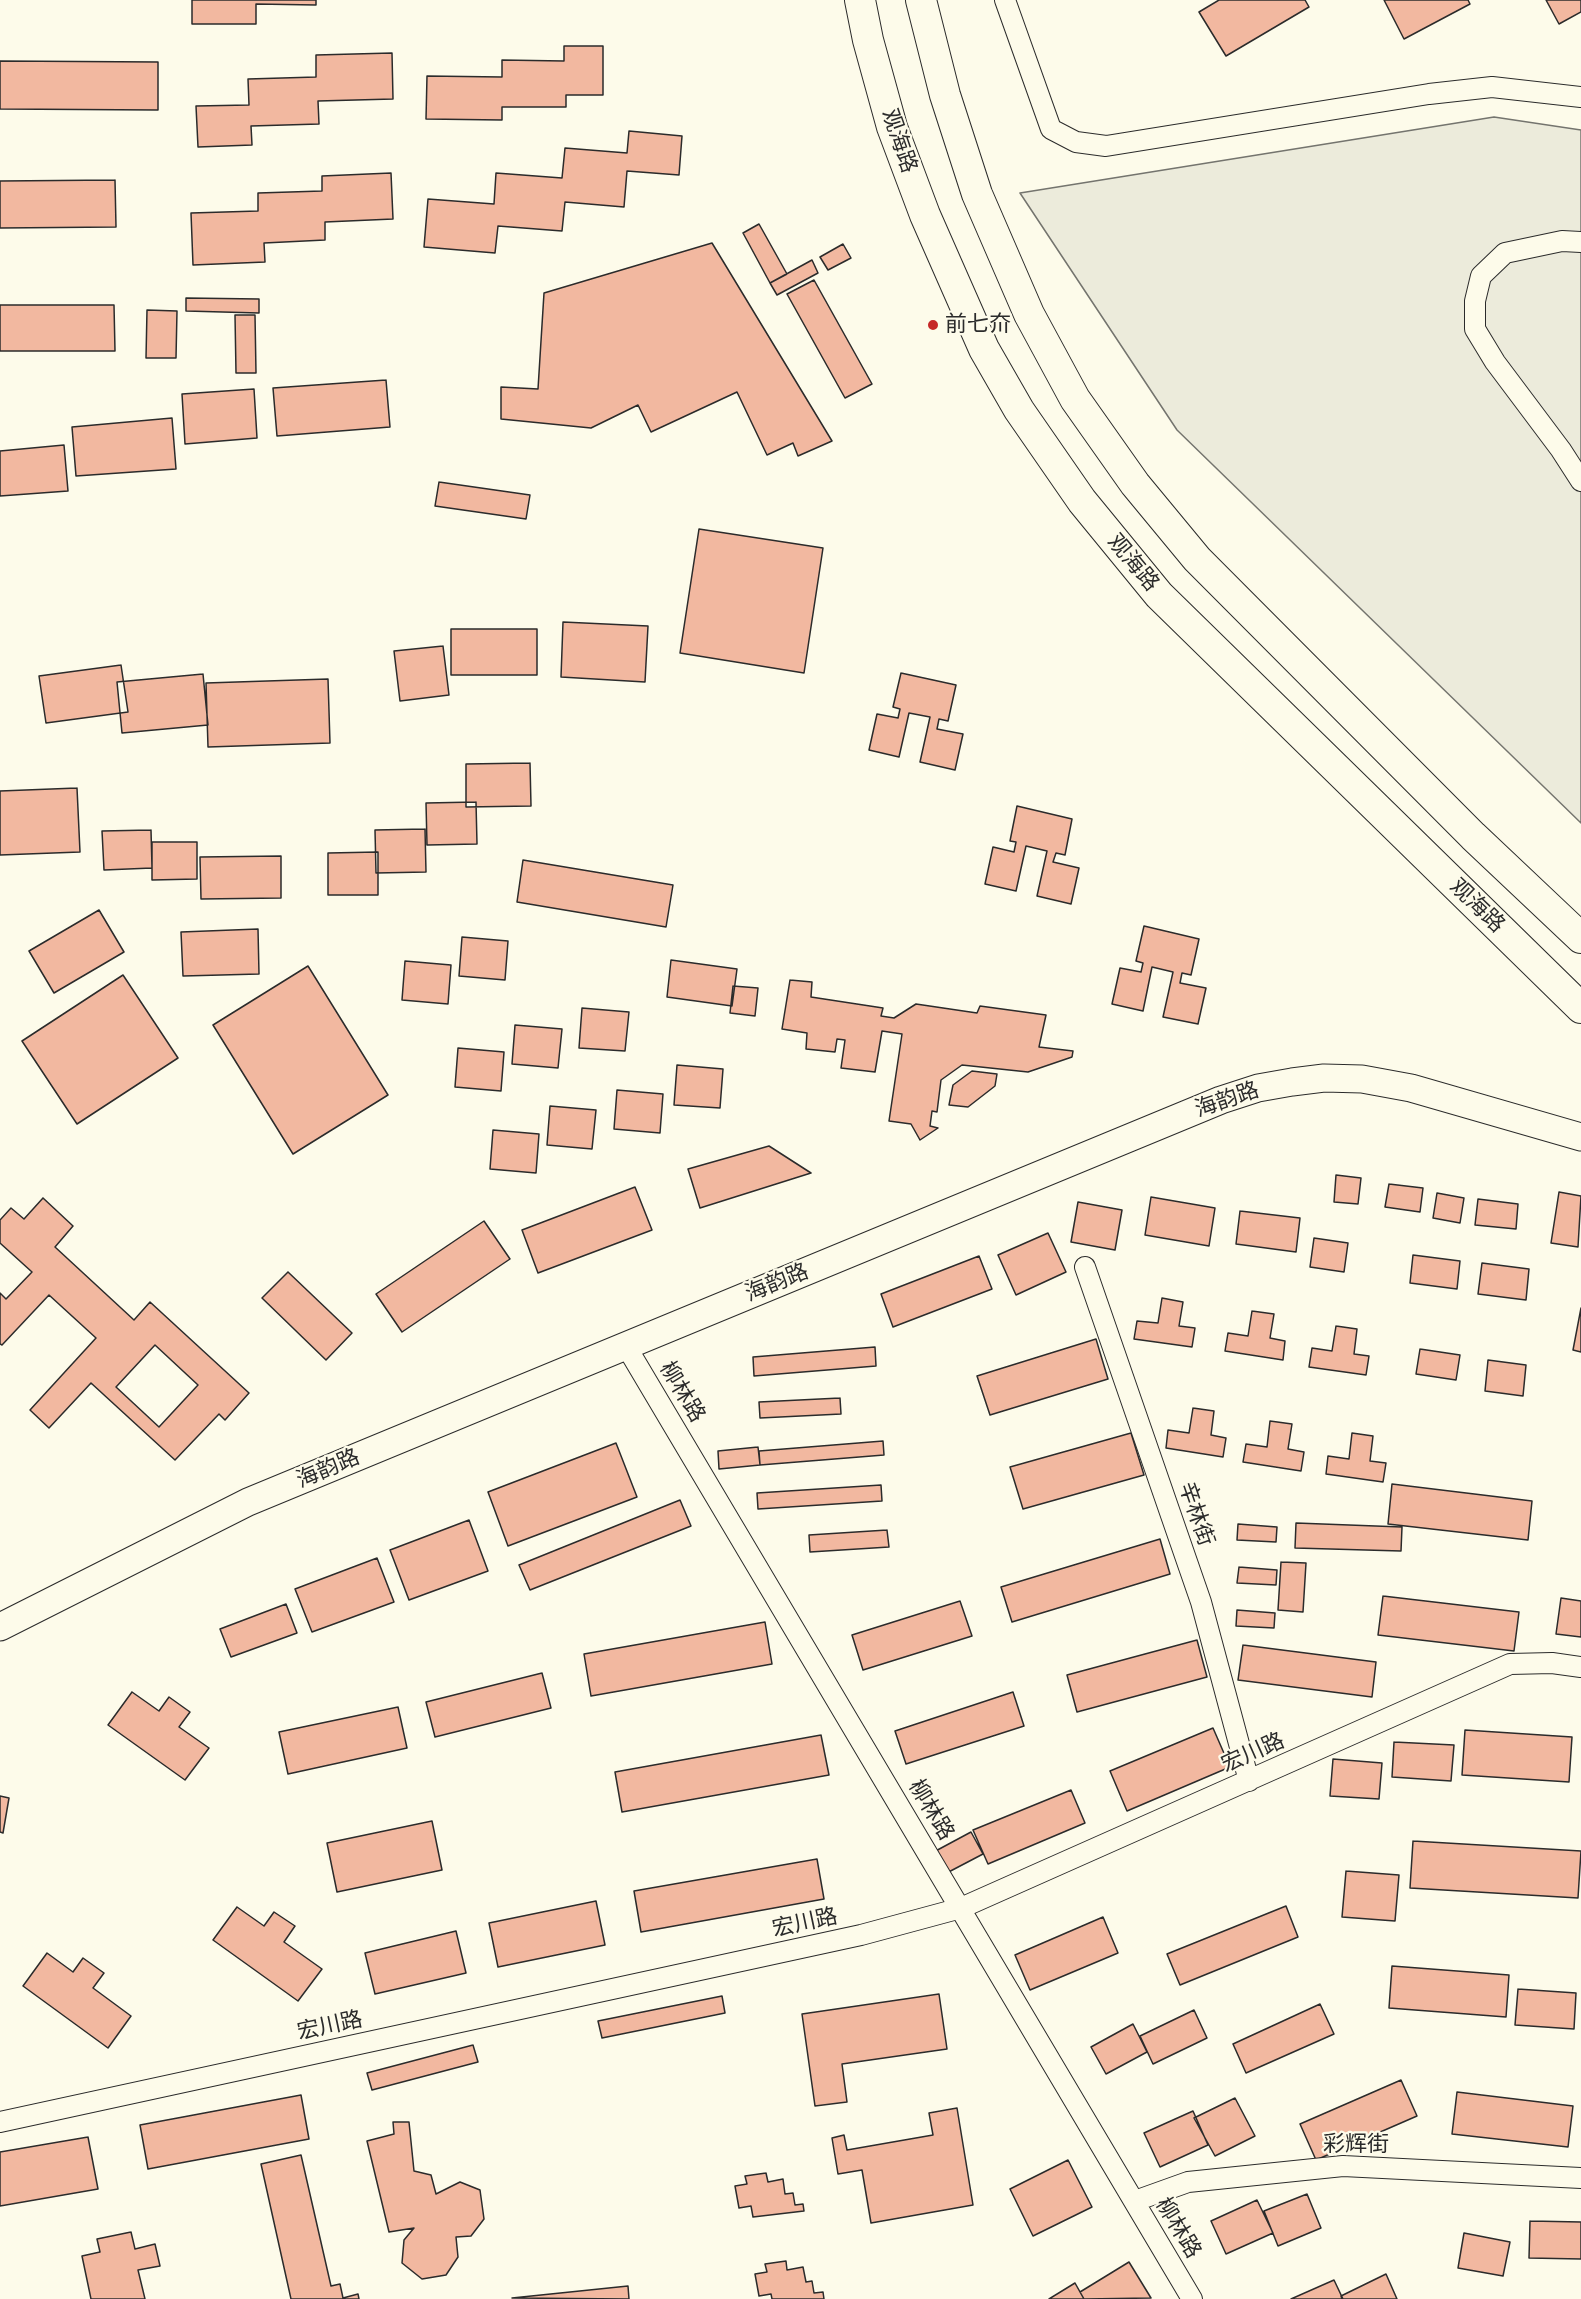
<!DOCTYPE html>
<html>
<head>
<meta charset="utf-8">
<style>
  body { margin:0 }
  canvas { display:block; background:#fdfbea }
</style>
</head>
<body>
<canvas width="1581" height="2299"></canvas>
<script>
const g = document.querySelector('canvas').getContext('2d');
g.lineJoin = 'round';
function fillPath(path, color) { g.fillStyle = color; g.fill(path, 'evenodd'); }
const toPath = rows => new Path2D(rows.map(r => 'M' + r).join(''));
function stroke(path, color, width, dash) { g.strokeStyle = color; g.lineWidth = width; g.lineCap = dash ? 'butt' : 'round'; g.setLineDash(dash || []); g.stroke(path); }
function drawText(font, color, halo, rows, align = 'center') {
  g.font = font + ' Figtree,"Noto Sans SC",sans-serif'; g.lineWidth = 4.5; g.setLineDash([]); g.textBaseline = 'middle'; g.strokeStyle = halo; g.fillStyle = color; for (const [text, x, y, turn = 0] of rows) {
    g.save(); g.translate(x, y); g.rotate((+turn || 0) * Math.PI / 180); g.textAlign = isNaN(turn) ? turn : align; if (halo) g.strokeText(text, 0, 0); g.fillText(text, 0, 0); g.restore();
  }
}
const green = toPath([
  [1494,117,1581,130,1581,823,1177,430,1020,193,1494,117]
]);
const building = toPath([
  [192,0,316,0,316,5,256,4,256,24,192,24,192,0],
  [1219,0,1305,0,1309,7,1226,56,1199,12,1219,0],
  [1384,0,1468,0,1470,4,1404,39,1384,0],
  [1546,0,1581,0,1581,12,1559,24,1546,0],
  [564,46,603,46,603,95,566,95,566,107,502,107,502,120,426,119,427,76,502,77,502,60,564,61,564,46],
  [392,53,393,99,318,101,319,124,251,126,252,145,198,147,196,106,249,105,248,79,316,77,316,55,392,53],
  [0,61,158,62,158,110,0,109,0,61],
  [629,131,682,136,679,175,627,171,624,207,565,202,562,231,498,226,495,253,424,247,428,199,494,204,496,173,562,178,565,148,627,153,629,131],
  [391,173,393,219,325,222,325,240,264,243,265,262,193,265,191,213,258,211,258,193,322,191,322,176,391,173],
  [115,180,116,227,0,228,0,181,115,180],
  [759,224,787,274,770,283,743,233,759,224],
  [712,243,832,441,798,456,793,443,767,455,737,392,651,432,638,405,591,428,501,419,501,387,538,389,544,293,712,243],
  [843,244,851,258,828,270,820,257,843,244],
  [812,260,818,273,777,295,770,283,812,260],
  [814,280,872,384,845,398,787,294,814,280],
  [186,298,259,299,259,313,186,311,186,298],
  [0,305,114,305,115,351,0,351,0,305],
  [147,310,177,311,176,358,146,358,147,310],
  [235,315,255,315,256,373,236,373,235,315],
  [386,380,390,427,277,436,273,388,386,380],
  [254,389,257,438,185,444,182,394,254,389],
  [172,418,176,469,76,476,72,427,172,418],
  [64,445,68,491,0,496,0,451,64,445],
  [439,482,530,495,526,519,435,506,439,482],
  [699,529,823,548,804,673,680,653,699,529],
  [563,622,648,626,645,682,561,677,563,622],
  [451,629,537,629,537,675,451,675,451,629],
  [443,646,449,695,400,701,394,651,443,646],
  [121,665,128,712,46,723,39,676,121,665],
  [901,673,956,685,948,721,939,719,937,729,963,734,955,770,920,762,930,717,909,713,899,757,869,750,877,714,898,718,900,709,893,707,901,673],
  [203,674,208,725,122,733,117,682,203,674],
  [328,679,330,743,208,747,206,683,328,679],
  [530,763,531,806,466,807,466,764,530,763],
  [77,788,80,852,0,855,0,791,77,788],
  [476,802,477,844,427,845,426,803,476,802],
  [1017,806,1072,819,1065,855,1056,853,1053,862,1079,868,1071,904,1037,896,1047,851,1026,846,1016,891,985,884,993,847,1014,852,1016,842,1010,841,1017,806],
  [425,829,426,872,376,873,375,830,425,829],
  [151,830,152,868,104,870,102,831,151,830],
  [152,842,197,842,197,879,152,880,152,842],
  [378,852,378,895,328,895,328,853,378,852],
  [281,856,281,898,201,899,200,857,281,856],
  [523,860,673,885,666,927,517,902,523,860],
  [99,910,124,952,54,993,29,951,99,910],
  [1144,926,1199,939,1191,975,1182,973,1180,983,1206,988,1198,1024,1163,1017,1173,972,1152,967,1143,1011,1112,1004,1120,968,1141,972,1143,963,1136,961,1144,926],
  [258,929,259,974,183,976,181,932,258,929],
  [462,937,508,941,505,980,459,976,462,937],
  [671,960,737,969,732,1006,667,997,671,960],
  [405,961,451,965,448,1004,402,1000,405,961],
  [308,966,388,1095,293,1154,213,1025,308,966],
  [123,975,178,1058,77,1124,22,1041,123,975],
  [790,980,812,982,811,997,883,1008,881,1016,894,1018,916,1004,977,1013,980,1006,1046,1015,1039,1047,1073,1051,1072,1057,1028,1072,962,1065,941,1080,937,1112,932,1111,930,1126,938,1128,920,1140,911,1124,889,1121,902,1034,882,1031,875,1072,841,1068,845,1040,837,1039,835,1052,806,1049,807,1033,782,1029,790,980],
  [733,986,758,988,755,1016,730,1013,733,986],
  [582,1008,629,1012,625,1051,579,1048,582,1008],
  [515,1025,562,1029,558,1068,512,1064,515,1025],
  [458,1048,504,1052,501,1091,455,1087,458,1048],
  [677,1065,723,1069,720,1108,674,1105,677,1065],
  [972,1071,997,1074,995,1086,968,1107,949,1105,953,1085,972,1071],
  [617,1090,663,1094,660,1133,614,1129,617,1090],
  [550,1106,596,1110,592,1149,547,1145,550,1106],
  [493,1130,539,1134,536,1173,490,1169,493,1130],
  [769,1146,811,1173,700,1208,688,1169,769,1146],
  [1336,1175,1361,1178,1358,1204,1334,1202,1336,1175],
  [1389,1184,1423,1188,1420,1212,1385,1207,1389,1184],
  [635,1187,652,1230,538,1273,522,1230,635,1187],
  [1559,1192,1581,1196,1578,1247,1551,1243,1559,1192],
  [1437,1193,1464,1198,1460,1223,1433,1218,1437,1193],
  [1151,1197,1215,1208,1209,1246,1145,1235,1151,1197],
  [43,1198,73,1226,55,1247,134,1320,150,1302,249,1393,225,1420,219,1414,175,1460,91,1383,49,1428,30,1410,96,1338,49,1295,2,1345,0,1344,0,1293,6,1299,32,1272,0,1243,0,1220,11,1208,24,1219,43,1198],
  [155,1345,198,1385,159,1427,116,1387,155,1345],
  [1478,1199,1518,1204,1516,1229,1475,1225,1478,1199],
  [1078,1202,1122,1210,1115,1250,1071,1242,1078,1202],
  [1240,1211,1300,1218,1296,1252,1236,1244,1240,1211],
  [484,1221,510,1259,402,1332,376,1294,484,1221],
  [1048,1233,1066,1272,1016,1295,998,1255,1048,1233],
  [1314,1238,1348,1243,1344,1272,1310,1267,1314,1238],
  [1413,1255,1460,1261,1457,1289,1410,1283,1413,1255],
  [979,1256,992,1289,893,1327,881,1294,979,1256],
  [1482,1263,1529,1269,1526,1300,1478,1294,1482,1263],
  [288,1272,352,1333,326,1360,262,1298,288,1272],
  [1162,1298,1183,1302,1179,1326,1195,1328,1192,1347,1134,1339,1137,1321,1158,1323,1162,1298],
  [1581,1308,1581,1352,1573,1350,1581,1308],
  [1252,1311,1274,1314,1270,1338,1285,1341,1283,1360,1225,1351,1228,1333,1248,1336,1252,1311],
  [1336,1326,1357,1329,1354,1354,1369,1356,1366,1375,1309,1367,1312,1348,1332,1351,1336,1326],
  [1096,1339,1108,1379,990,1415,977,1376,1096,1339],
  [875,1347,876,1366,754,1376,753,1357,875,1347],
  [1420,1349,1460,1355,1456,1380,1416,1374,1420,1349],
  [1488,1360,1526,1365,1523,1396,1485,1391,1488,1360],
  [840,1398,841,1414,760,1418,759,1402,840,1398],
  [1193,1408,1214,1411,1211,1435,1226,1438,1223,1457,1166,1448,1168,1430,1189,1433,1193,1408],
  [1270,1421,1292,1424,1288,1449,1304,1452,1301,1471,1243,1462,1246,1444,1267,1447,1270,1421],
  [1131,1433,1144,1475,1023,1509,1010,1467,1131,1433],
  [1352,1433,1373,1436,1370,1461,1386,1463,1383,1482,1326,1474,1328,1456,1349,1459,1352,1433],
  [883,1441,884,1455,760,1465,759,1451,883,1441],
  [616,1443,637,1497,508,1546,488,1492,616,1443],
  [758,1447,760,1465,719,1469,718,1451,758,1447],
  [1392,1484,1532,1501,1528,1540,1388,1524,1392,1484],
  [881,1485,882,1501,758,1509,757,1493,881,1485],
  [680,1500,691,1526,530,1590,519,1565,680,1500],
  [469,1520,488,1571,409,1600,390,1550,469,1520],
  [1296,1523,1402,1527,1401,1551,1295,1548,1296,1523],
  [1238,1524,1277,1527,1276,1542,1237,1540,1238,1524],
  [887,1530,889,1547,810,1552,809,1535,887,1530],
  [1160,1539,1170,1574,1012,1622,1001,1587,1160,1539],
  [377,1558,394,1602,312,1632,295,1589,377,1558],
  [1281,1562,1306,1563,1303,1612,1278,1610,1281,1562],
  [1239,1567,1277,1570,1276,1585,1237,1583,1239,1567],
  [1383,1596,1519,1612,1514,1651,1378,1635,1383,1596],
  [1561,1598,1581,1601,1581,1637,1556,1634,1561,1598],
  [960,1601,972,1636,863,1670,852,1635,960,1601],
  [286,1604,297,1633,231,1657,220,1629,286,1604],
  [1237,1610,1275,1613,1274,1628,1236,1626,1237,1610],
  [765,1622,772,1664,591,1696,584,1654,765,1622],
  [1197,1640,1207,1677,1077,1712,1067,1675,1197,1640],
  [1243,1645,1376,1662,1372,1697,1238,1680,1243,1645],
  [542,1673,551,1708,435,1737,426,1702,542,1673],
  [132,1692,159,1711,169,1697,190,1712,179,1727,209,1748,185,1780,108,1725,132,1692],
  [1013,1692,1024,1726,906,1764,895,1731,1013,1692],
  [398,1707,407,1748,288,1774,279,1732,398,1707],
  [1213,1728,1230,1767,1127,1811,1110,1771,1213,1728],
  [1465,1730,1572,1737,1569,1782,1462,1775,1465,1730],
  [821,1735,829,1775,622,1812,615,1772,821,1735],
  [1394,1742,1454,1745,1451,1781,1392,1777,1394,1742],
  [1333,1759,1382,1763,1379,1799,1330,1796,1333,1759],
  [1071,1790,1085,1823,988,1864,973,1830,1071,1790],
  [0,1796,9,1798,3,1833,0,1832,0,1796],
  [432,1821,442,1870,337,1892,327,1843,432,1821],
  [971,1832,983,1854,941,1876,930,1854,971,1832],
  [1413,1841,1581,1851,1578,1898,1410,1888,1413,1841],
  [817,1859,824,1899,641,1932,634,1891,817,1859],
  [1346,1871,1399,1875,1395,1921,1342,1917,1346,1871],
  [596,1901,605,1945,498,1967,489,1923,596,1901],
  [1286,1906,1298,1937,1180,1985,1167,1954,1286,1906],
  [237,1907,264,1926,274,1912,295,1926,284,1942,322,1969,298,2001,213,1940,237,1907],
  [1103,1917,1118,1953,1030,1990,1015,1955,1103,1917],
  [456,1931,466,1973,375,1994,365,1953,456,1931],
  [47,1953,73,1972,83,1958,104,1973,93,1988,131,2016,108,2048,23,1986,47,1953],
  [1392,1966,1509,1975,1506,2017,1389,2008,1392,1966],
  [1518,1989,1576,1993,1574,2029,1515,2025,1518,1989],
  [939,1994,947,2049,842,2064,847,2102,815,2106,802,2014,939,1994],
  [722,1996,725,2013,602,2038,598,2021,722,1996],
  [1320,2004,1334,2034,1246,2073,1233,2044,1320,2004],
  [1194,2010,1207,2038,1153,2064,1140,2036,1194,2010],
  [1133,2024,1147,2052,1106,2074,1091,2047,1133,2024],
  [473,2045,478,2062,372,2090,367,2073,473,2045],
  [1401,2080,1417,2116,1316,2160,1300,2124,1401,2080],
  [1457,2092,1573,2106,1568,2147,1452,2134,1457,2092],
  [301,2095,309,2139,148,2169,140,2125,301,2095],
  [1235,2098,1255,2136,1215,2156,1194,2118,1235,2098],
  [957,2108,973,2205,871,2223,862,2170,838,2174,832,2138,844,2135,847,2150,933,2135,929,2113,957,2108],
  [1193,2111,1208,2145,1160,2167,1144,2133,1193,2111],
  [393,2122,409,2122,414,2171,431,2175,436,2194,460,2182,480,2190,484,2219,471,2236,456,2237,458,2257,446,2275,422,2279,402,2263,404,2240,414,2228,389,2232,367,2141,394,2134,393,2122],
  [88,2137,98,2189,0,2206,0,2152,88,2137],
  [301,2155,331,2286,340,2284,343,2298,358,2294,359,2299,291,2299,261,2164,301,2155],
  [1068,2160,1092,2207,1033,2236,1010,2189,1068,2160],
  [766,2173,768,2182,783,2179,785,2194,793,2193,795,2205,803,2204,804,2211,753,2217,751,2206,739,2208,735,2186,747,2184,745,2176,766,2173],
  [1307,2194,1321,2228,1278,2246,1264,2211,1307,2194],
  [1257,2200,1273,2233,1226,2254,1211,2221,1257,2200],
  [1530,2221,1581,2222,1581,2259,1529,2258,1530,2221],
  [131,2232,135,2249,155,2244,160,2266,138,2270,145,2299,91,2299,82,2256,100,2252,97,2239,131,2232],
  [1464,2233,1510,2242,1503,2276,1458,2268,1464,2233],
  [786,2261,787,2270,803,2267,806,2282,812,2281,814,2293,823,2292,824,2299,772,2299,771,2294,759,2296,755,2274,767,2272,765,2264,786,2261],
  [1129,2262,1151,2298,1084,2299,1080,2292,1129,2262],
  [1386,2274,1397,2299,1342,2299,1341,2296,1386,2274],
  [1334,2280,1343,2299,1291,2299,1334,2280],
  [1075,2283,1084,2299,1049,2299,1075,2283],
  [628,2286,629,2299,512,2298,628,2286]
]);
const street = toPath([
  [1005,0,1051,129,1076,142,1106,146,1429,94,1492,87,1581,97],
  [1581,242,1562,241,1505,253,1481,276,1475,301,1475,329,1495,362,1561,450,1581,481],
  [1085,1267,1201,1602,1249,1781],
  [626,1346,1192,2299],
  [0,2122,861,1935,961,1908,1510,1664,1552,1663,1581,1667],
  [1135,2201,1188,2182,1343,2166,1581,2178]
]);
const secondary = toPath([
  [0,1627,248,1502,1221,1100,1258,1088,1292,1082,1324,1078,1362,1079,1411,1088,1581,1137]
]);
const primary = toPath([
  [860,0,868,40,892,127,925,215,984,349,1019,410,1082,501,1159,595,1581,1008],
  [921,0,945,95,977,194,1029,314,1075,399,1135,484,1197,559,1473,836,1581,938]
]);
const markers = [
  [933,325,6,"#c62828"]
];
const streetNames = [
  ["观海路",899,141,71],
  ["观海路",1133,563,50],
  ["观海路",1477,906,44],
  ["海韵路",1227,1100,-19],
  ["海韵路",777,1283,-22],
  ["柳林路",682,1392,59],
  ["海韵路",328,1469,-23],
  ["辛林街",1196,1514,71],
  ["宏川路",1253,1753,-24],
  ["柳林路",931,1810,59],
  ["宏川路",805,1923,-12],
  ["宏川路",330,2026,-12],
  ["彩辉街",1356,2145],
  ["柳林路",1178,2228,59]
];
const poiNames = [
  ["前七夼",945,325]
];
fillPath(green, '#ecebdb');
stroke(green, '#74746e', 1.5);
fillPath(building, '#f2b8a0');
stroke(building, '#2b2b2b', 1.5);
stroke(street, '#2b2b2b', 22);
stroke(secondary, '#2b2b2b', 29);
stroke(primary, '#2b2b2b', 32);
stroke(street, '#fdfbea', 20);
stroke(secondary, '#fdfbea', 27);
stroke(primary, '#fdfbea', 30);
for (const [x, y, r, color] of markers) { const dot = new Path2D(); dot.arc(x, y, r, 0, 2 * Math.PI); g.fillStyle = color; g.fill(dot); stroke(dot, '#fdfbea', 2); }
drawText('22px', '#2b2b2b', '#fdfbea', streetNames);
drawText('22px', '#2b2b2b', '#fdfbea', poiNames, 'left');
</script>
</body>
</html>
